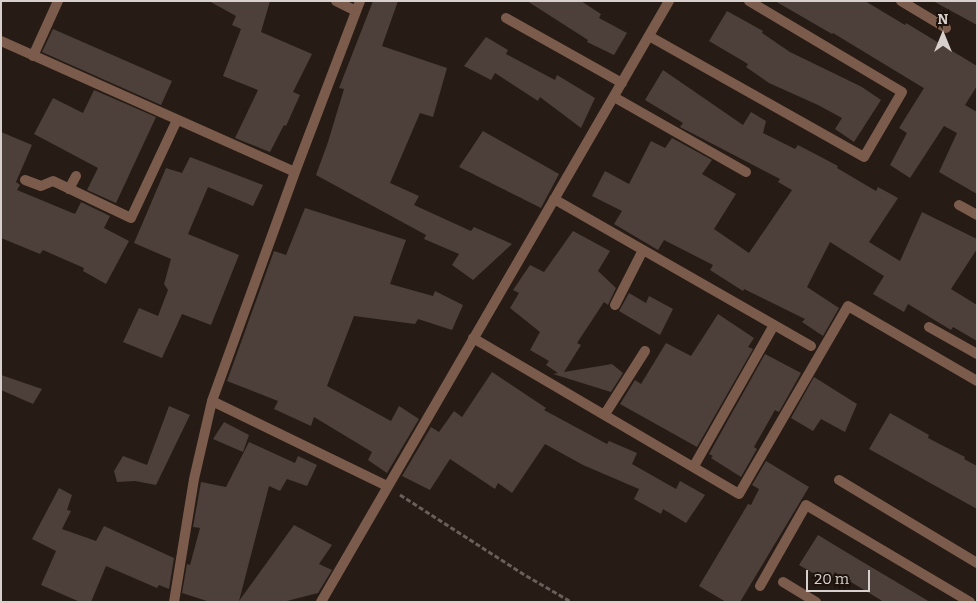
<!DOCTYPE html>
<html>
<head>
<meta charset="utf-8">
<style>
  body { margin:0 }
  #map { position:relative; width:978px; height:603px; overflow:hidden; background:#261b15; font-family:Bitter,serif }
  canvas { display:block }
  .frame { position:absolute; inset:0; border:2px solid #d8d0cc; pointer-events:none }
  .north { position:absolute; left:918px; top:10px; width:50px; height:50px; -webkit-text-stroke:4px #1d120c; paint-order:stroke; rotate:0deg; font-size:14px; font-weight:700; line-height:20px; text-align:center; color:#d8d0cc }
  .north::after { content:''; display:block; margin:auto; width:18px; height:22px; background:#d8d0cc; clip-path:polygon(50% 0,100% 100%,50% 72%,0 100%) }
  .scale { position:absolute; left:806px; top:570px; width:64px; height:22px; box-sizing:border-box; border:2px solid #d8d0cc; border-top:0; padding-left:6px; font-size:15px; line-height:18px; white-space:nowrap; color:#d8d0cc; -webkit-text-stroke:4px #1d120c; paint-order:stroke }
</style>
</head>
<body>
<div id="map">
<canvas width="978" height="603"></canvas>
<div class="frame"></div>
<div class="north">N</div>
<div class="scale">20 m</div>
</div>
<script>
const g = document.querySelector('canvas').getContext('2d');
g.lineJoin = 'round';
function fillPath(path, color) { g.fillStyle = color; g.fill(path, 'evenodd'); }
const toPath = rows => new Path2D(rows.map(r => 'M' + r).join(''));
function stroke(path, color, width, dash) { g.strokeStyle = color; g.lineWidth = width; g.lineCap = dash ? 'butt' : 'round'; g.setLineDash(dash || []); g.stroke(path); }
const building = toPath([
  [209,1,270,1,261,32,312,54,293,92,300,95,286,126,284,125,270,152,235,138,258,90,223,76,241,29,232,25,236,16],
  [373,1,398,1,382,46,447,68,433,117,420,113,390,183,419,196,414,205,471,231,474,227,512,244,473,280,452,265,459,254,424,239,426,235,316,175,328,142,344,89,339,88],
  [527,1,581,1,601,14,599,18,627,33,614,55,587,42,588,40],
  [775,1,865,1,905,25,906,23,977,66,977,86,965,105,977,112,977,194,939,172,957,133,944,126,910,178,890,165,907,133,899,128,924,88,922,87,833,33,832,34],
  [933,1,977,1,977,25],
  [727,11,763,31,762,33,790,52,862,87,881,100,854,142,835,129,842,118,818,105,769,83,746,67,748,64,709,41],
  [53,29,172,81,161,105,42,52],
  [486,37,508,50,506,54,555,80,557,75,595,98,581,128,540,97,538,101,495,73,491,80,464,66],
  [663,70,743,125,751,112,766,121,763,133,795,149,798,145,838,166,837,168,876,191,878,187,898,198,869,242,900,261,922,212,977,239,977,249,951,289,977,305,977,341,953,327,951,330,908,304,904,312,873,294,884,276,830,242,807,287,839,308,823,336,802,322,805,319,744,289,743,291,710,270,713,265,664,240,658,250,614,224,622,211,592,196,605,171,629,184,651,141,665,148,672,138,712,160,702,174,736,194,714,229,749,253,792,190,778,182,780,179,680,127,683,123,645,100],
  [94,90,156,117,116,203,87,190,98,168,34,134,53,98,83,113],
  [483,131,559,174,541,208,459,167],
  [1,132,32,145,16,182,20,185,17,190,75,214,81,202,110,216,104,228,129,241,106,284,83,271,84,268,43,250,40,254,1,238],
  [190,157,263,185,253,206,208,187,188,234,239,255,211,325,182,314,162,358,123,342,139,308,158,316,168,290,164,284,171,259,134,243,166,168,182,173],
  [305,208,406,240,390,284,433,296,435,291,463,305,452,330,418,319,415,324,354,316,327,386,391,421,399,406,419,419,387,473,368,460,372,452,314,417,311,426,274,409,278,401,227,381,274,251,286,255],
  [573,231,610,251,598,271,616,288,608,305,604,302,577,343,581,345,564,372,612,364,623,373,611,392,553,374,558,373,546,365,549,361,530,350,540,332,510,308,519,293,513,290,530,265,544,272],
  [629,293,646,303,649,296,673,309,660,335,619,311],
  [718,314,754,338,748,347,753,349,697,447,620,404,635,380,641,384,666,343,691,356],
  [765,354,801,373,779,412,775,410,754,447,757,449,741,477,711,458,713,456,709,454],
  [492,372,546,408,544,410,607,444,609,441,637,453,632,464,676,489,680,481,705,495,686,523,663,509,661,514,634,499,639,489,583,465,545,444,512,493,498,483,495,489,450,459,430,490,402,476,431,427,439,432,454,411,462,417],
  [1,375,42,389,33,404,1,390],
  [814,377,857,404,845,432,821,419,813,431,791,418],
  [169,406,190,415,156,485,135,481,117,482,114,471,123,456,147,465],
  [890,413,929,435,928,438,965,457,964,459,977,466,977,509,869,449],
  [224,422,249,435,243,452,213,439],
  [249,442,295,463,298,456,317,465,307,486,287,479,280,491,269,486,239,601,294,525,332,545,319,564,332,570,318,593,283,602,210,602,182,593,187,564,190,565,200,528,193,527,201,482,226,487],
  [766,461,809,487,740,602,726,602,699,586,748,504,751,505,759,489,752,485],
  [59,488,72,495,67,510,71,511,62,529,96,541,104,526,174,558,169,589,159,585,157,588,106,566,91,602,80,602,41,585,56,551,32,539],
  [818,535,856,558,930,602,884,602,836,573,830,583,799,565]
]);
const path = toPath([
  [400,495,523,574,571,602]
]);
const minor = toPath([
  [336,1,356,11],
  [901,1,946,28],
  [506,18,622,83],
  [649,36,864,157,902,92,749,1],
  [1,41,295,172],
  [33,56,58,1],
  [614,97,746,172],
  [25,180,41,186,53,181,131,218,177,120],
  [69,189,76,176],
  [554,199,811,346],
  [959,205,977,215],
  [615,305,643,250],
  [929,327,977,354],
  [473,338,739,494,848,306,977,381],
  [212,401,387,486],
  [605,414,645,351],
  [694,466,774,325],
  [839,480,977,563],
  [783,582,816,602],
  [760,586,806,505,970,602],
  [174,602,194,479,212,401,295,172,360,1],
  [321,602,669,1]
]);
fillPath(building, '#4d403a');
stroke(path, '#6a605b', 3, [5, 2.5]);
stroke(minor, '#7b5b4b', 10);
</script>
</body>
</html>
